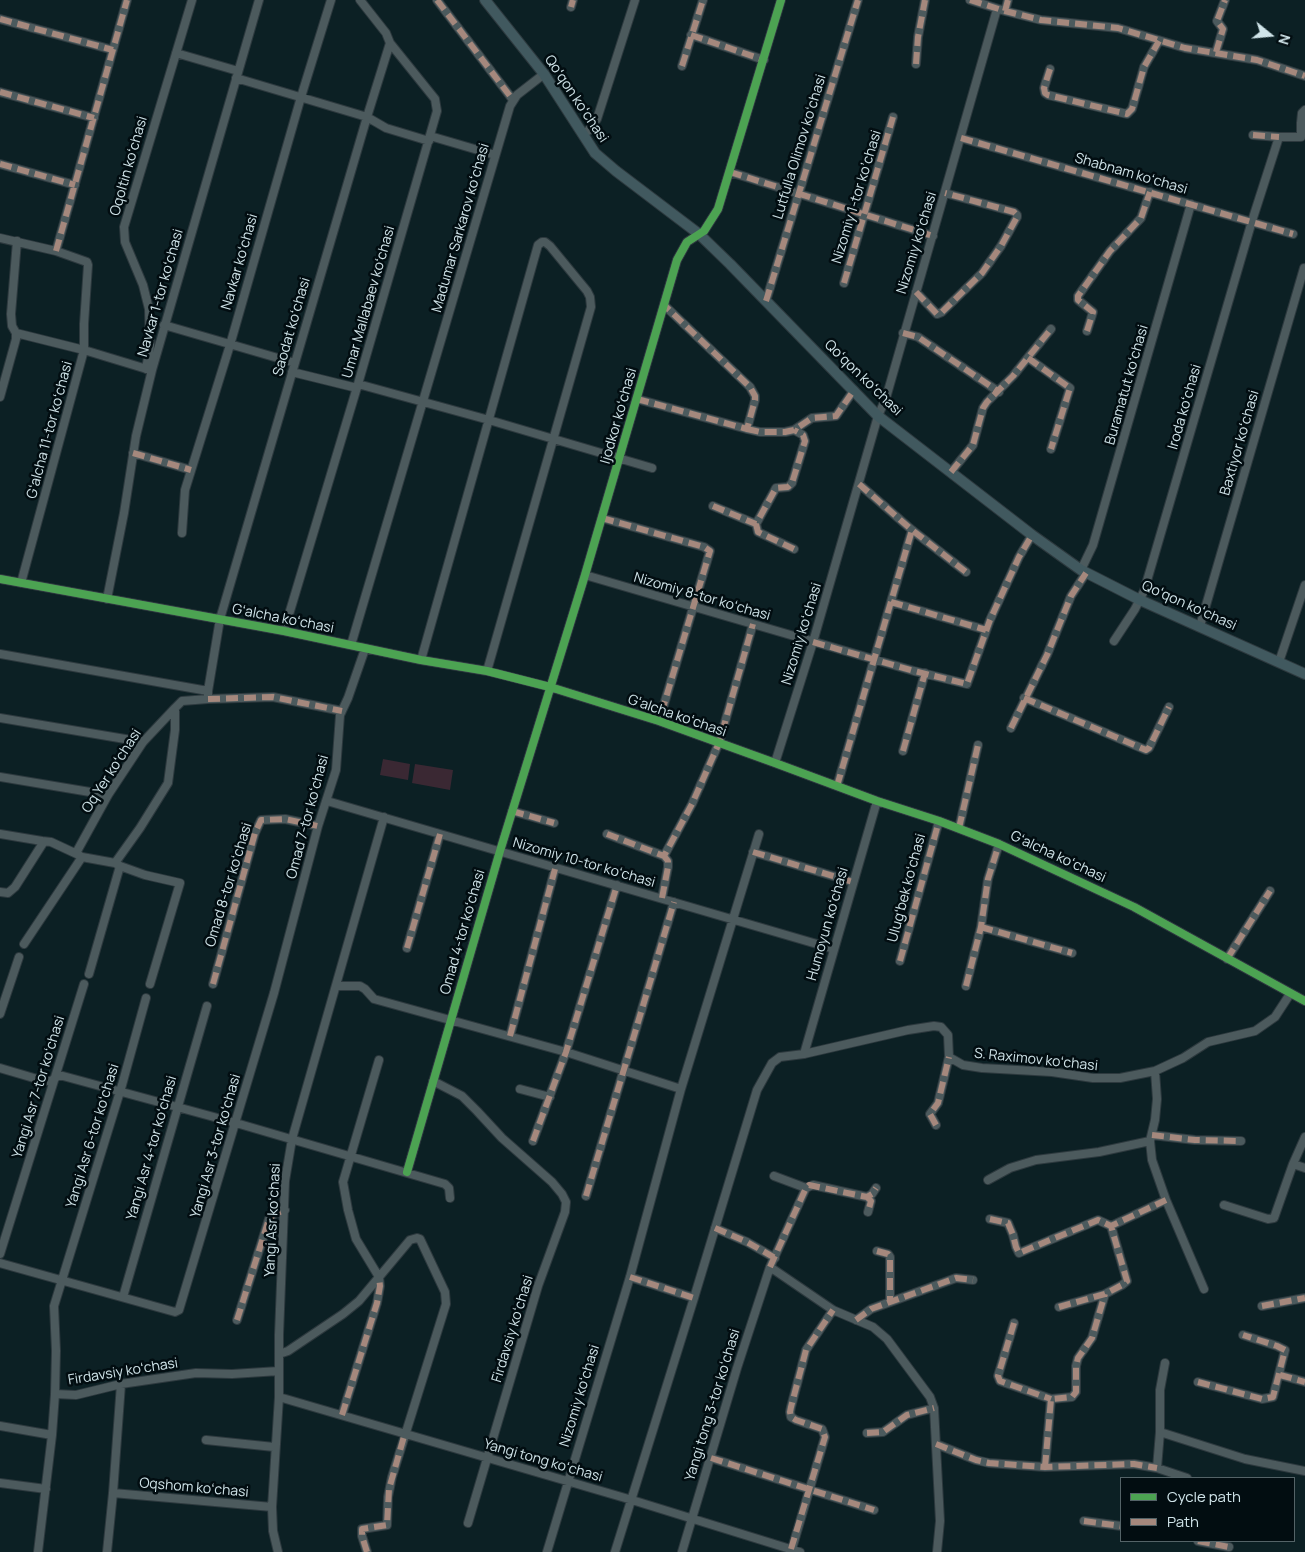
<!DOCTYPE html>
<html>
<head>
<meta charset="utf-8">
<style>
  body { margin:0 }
  #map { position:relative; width:1305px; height:1552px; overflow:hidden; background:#0c2024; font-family:Manrope,sans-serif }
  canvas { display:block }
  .legend { position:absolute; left:1120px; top:1477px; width:175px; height:65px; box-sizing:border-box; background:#020d11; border:1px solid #546367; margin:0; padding:6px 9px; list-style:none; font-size:15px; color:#d0e4e9 }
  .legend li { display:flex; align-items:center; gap:10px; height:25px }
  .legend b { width:25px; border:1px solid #546367 }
  .north { position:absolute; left:1245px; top:10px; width:50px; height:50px; -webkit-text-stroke:4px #020d11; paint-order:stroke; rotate:107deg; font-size:14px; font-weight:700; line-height:20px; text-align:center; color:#d0e4e9 }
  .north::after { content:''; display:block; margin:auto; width:18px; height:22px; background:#d0e4e9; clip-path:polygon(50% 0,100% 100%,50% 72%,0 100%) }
</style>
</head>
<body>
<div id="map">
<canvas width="1305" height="1552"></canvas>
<ul class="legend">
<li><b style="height:6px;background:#4ca352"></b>Cycle path</li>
<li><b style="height:6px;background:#a5887d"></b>Path</li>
</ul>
<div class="north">N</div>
</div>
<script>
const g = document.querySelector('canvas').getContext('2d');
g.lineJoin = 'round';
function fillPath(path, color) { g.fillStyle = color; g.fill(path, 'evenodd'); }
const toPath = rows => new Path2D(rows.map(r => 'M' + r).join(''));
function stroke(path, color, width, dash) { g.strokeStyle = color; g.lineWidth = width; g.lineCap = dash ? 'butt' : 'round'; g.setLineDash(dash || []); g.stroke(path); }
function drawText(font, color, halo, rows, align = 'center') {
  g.font = font + ' Manrope,sans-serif'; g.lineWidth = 5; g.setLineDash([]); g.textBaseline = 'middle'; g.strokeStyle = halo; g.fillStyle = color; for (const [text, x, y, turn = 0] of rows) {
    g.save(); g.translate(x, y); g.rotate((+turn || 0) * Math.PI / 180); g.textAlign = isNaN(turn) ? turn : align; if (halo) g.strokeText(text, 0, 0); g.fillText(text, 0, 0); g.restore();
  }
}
const green = toPath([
  [383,759,410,764,408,780,380,775],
  [415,764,453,770,450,790,412,783]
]);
const minor = toPath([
  [437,0,513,100],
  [970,0,1005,11,1041,20,1118,28,1185,48,1257,60,1305,76],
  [571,7,573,0],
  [1005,11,1008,0],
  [0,19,113,50],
  [691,35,764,60],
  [1216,52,1223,29,1217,21,1225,0],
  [176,53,238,71],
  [916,64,918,37,925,0],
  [682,66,703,0],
  [1050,69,1044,88,1045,93,1048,95,1127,114,1132,109,1144,67,1159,41],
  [236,78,367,117,386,128,429,141],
  [0,92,94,118],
  [583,135,588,131,597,119,635,0],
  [1253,135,1279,137],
  [430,136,495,155],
  [1301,137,1301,123,1302,113,1305,110],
  [961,138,1293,234],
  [0,164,75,185],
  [730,172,933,236],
  [0,238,56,251,87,262,88,265,84,324,84,350,150,370],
  [56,251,127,0],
  [844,283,893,117],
  [916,292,937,314,942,312,982,273,1001,246,1017,217,1017,215,1014,212,945,193],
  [766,301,858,0],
  [164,325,295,363],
  [1087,331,1093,312,1078,300,1078,296,1110,251,1141,218,1150,192],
  [16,333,84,350,21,583],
  [903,333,918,337,999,392],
  [1028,358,1070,388,1051,449],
  [146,369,150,346,149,309,143,285,125,242,124,227,192,0],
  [292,372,357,388],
  [358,384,489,420,652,468],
  [0,397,16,339,16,333,12,326,11,314,17,241],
  [637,399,747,429,755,400,755,396,750,387,664,305],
  [747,429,760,432,785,432,794,430,812,418,836,416,854,390],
  [133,453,191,470],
  [951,472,973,445,983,408,987,402,1013,376,1051,329],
  [859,484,912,530,966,572],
  [713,506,756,524,776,488,788,487,792,483,805,441,803,435,794,430],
  [602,518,704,547,710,551,659,721],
  [756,524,758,532,794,549],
  [182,533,185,490,230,345,301,97,331,0],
  [1081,570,1093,545,1191,204],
  [585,575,914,671,967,684,990,620,1019,557,1032,535],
  [0,579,284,631,421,660,487,671,550,687,659,721,775,763,877,801,939,821,999,844,1134,907,1305,1001],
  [107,599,124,513,136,436,152,370,259,0],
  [891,602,986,630],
  [1200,626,1304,268],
  [284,631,358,384,437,111,435,99,390,43,386,33,360,0],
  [1114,641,1135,609,1144,591,1252,221,1279,137,1301,137],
  [351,645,510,106,517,95,544,74],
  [0,654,208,691],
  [421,660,538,245,542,242,545,242,550,246,587,291,590,297,591,307,487,671],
  [1279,662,1305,585],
  [1024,698,1146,750,1149,748,1169,707],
  [208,699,273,697,342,711],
  [0,718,143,742],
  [1011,728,1047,655,1071,596,1086,573],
  [903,751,925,673],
  [775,763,813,642,878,416,886,398,997,9],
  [0,777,108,795],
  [837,786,912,530],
  [327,801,834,949],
  [512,811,554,823],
  [959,828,978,745],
  [0,834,42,841,43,843,15,887,8,893,0,892],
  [607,834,664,856,692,804,719,743,753,624],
  [42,841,51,842,79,855],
  [753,852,853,882],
  [76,853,108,795,143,742,175,708],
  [120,866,145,875,180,883,150,984],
  [662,898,668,867,668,861,664,856],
  [981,927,1072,953],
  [24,944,82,857,115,863],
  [407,948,440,834],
  [1227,959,1270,891],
  [900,961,939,821],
  [89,974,120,866,115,863,140,828,168,783,175,730,175,708,182,701,208,699,208,691,220,619,367,117,390,43],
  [213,984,255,833,261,820,285,819,318,826],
  [336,986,360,986,365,989,374,999,566,1052,681,1089],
  [966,986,981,927,988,879,999,844],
  [0,1014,19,957],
  [510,1036,555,869],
  [804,1054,877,801],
  [0,1068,44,1081,51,1081,58,1076,63,1076,236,1123,445,1184,449,1188,450,1198],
  [1155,1071,1157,1099,1155,1120,1150,1141,1152,1160,1166,1200,1204,1289],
  [433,1081,462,1096,477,1111,502,1138,552,1182,562,1194,566,1202,565,1212,538,1286,468,1523],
  [520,1089,550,1097],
  [936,1125,930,1114,938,1103,949,1057],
  [1152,1135,1195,1140,1241,1141],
  [533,1141,566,1052,617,885],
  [1293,1164,1305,1168],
  [407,1172,500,851,585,575,677,260,687,242,704,231,718,209,781,0],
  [774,1176,806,1188],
  [988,1180,1010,1168,1036,1160,1099,1152,1150,1141],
  [586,1196,674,902],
  [867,1197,871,1201,868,1212],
  [1224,1205,1268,1219,1274,1218,1293,1164,1305,1137],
  [990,1219,1008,1223,1013,1235,1016,1247,1019,1253,1098,1220,1111,1226],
  [715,1228,747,1242,775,1258],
  [877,1251,888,1254,890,1257,890,1302],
  [0,1254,84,984],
  [0,1263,175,1312,179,1310,274,993,318,826,336,770,340,715,348,698,365,649],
  [770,1267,833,1310,873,1327,887,1339,930,1397,934,1408,940,1521,937,1552],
  [630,1277,694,1298],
  [123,1297,207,1006],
  [1262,1306,1305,1298],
  [1059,1307,1105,1294,1122,1285,1127,1281,1111,1226,1166,1200],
  [237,1320,269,1219,274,1214,285,1210],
  [856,1320,871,1309,956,1278,973,1280],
  [1014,1323,998,1376,1000,1381,1051,1399],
  [279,1354,288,1351,343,1314,359,1301,410,1240,417,1238,420,1239,445,1292,446,1304,392,1477,388,1497,387,1525,362,1529,362,1536,367,1552],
  [1280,1375,1305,1382],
  [1198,1382,1262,1399,1273,1397,1285,1350,1277,1346,1243,1335],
  [55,1394,76,1395,121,1384,196,1373,232,1374,279,1371],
  [279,1397,632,1500,800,1552],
  [342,1415,377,1303,380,1286,379,1277,356,1239,348,1210,343,1182,379,1060],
  [0,1426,52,1435],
  [1160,1432,1245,1459,1305,1471],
  [867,1433,883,1432,907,1415,934,1408],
  [206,1440,274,1447],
  [936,1444,976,1460,989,1463,1045,1467,1134,1464,1157,1468,1187,1478],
  [711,1458,874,1510],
  [1045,1467,1051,1399,1072,1397,1076,1392,1076,1366,1078,1358,1092,1338,1105,1294],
  [1157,1468,1160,1432,1160,1390,1165,1363],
  [0,1483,46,1489],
  [113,1493,272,1507],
  [1084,1521,1121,1526],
  [1198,1541,1229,1547],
  [38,1552,52,1435,55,1394,56,1351,54,1306,122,1085,146,998],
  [107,1552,113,1493,121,1384],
  [278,1552,273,1531,272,1507,279,1397,279,1335,285,1181,292,1139,384,817],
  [547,1552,630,1277,681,1089,759,834],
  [615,1552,694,1298,757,1090,772,1063,780,1057,804,1054,908,1030,934,1026,941,1027,948,1035,949,1057,963,1065,982,1068,1052,1072,1093,1078,1120,1078,1155,1071,1183,1058,1208,1042,1255,1031,1275,1017,1290,994],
  [682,1552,737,1368,770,1267,806,1188,813,1185,867,1197,872,1194,876,1188],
  [791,1552,825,1437,822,1429,796,1420,791,1417,790,1412,791,1407,806,1350,833,1310]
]);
const major = toPath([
  [485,0,544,74,595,153,616,171,699,234,730,264,878,416,1032,535,1081,570,1140,600,1305,674]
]);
const quiet = toPath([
  [437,0,513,100],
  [970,0,1005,11,1041,20,1118,28,1185,48,1257,60,1305,76],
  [571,7,573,0],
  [1005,11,1008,0],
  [0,19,113,50],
  [691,35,764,60],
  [1216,52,1223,29,1217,21,1225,0],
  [916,64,918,37,925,0],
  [682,66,703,0],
  [1050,69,1044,88,1045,93,1048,95,1127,114,1132,109,1144,67,1159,41],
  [0,92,94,118],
  [1253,135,1279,137],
  [961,138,1293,234],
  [0,164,75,185],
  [730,172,933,236],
  [56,251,127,0],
  [844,283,893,117],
  [916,292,937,314,942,312,982,273,1001,246,1017,217,1017,215,1014,212,945,193],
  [766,301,858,0],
  [1087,331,1093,312,1078,300,1078,296,1110,251,1141,218,1150,192],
  [903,333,918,337,999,392],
  [1028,358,1070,388,1051,449],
  [637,399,747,429,755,400,755,396,750,387,664,305],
  [747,429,760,432,785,432,794,430,812,418,836,416,854,390],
  [133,453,191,470],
  [951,472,973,445,983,408,987,402,1013,376,1051,329],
  [859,484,912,530,966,572],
  [713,506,756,524,776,488,788,487,792,483,805,441,803,435,794,430],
  [602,518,704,547,710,551,659,721],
  [756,524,758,532,794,549],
  [891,602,986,630],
  [813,642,914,671,967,684,990,620,1019,557,1032,535],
  [1024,698,1146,750,1149,748,1169,707],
  [208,699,273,697,342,711],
  [1011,728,1047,655,1071,596,1086,573],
  [903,751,925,673],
  [837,786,912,530],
  [512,811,554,823],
  [959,828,978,745],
  [607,834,664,856,692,804,719,743,753,624],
  [753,852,853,882],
  [662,898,668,867,668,861,664,856],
  [981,927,1072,953],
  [407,948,440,834],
  [1227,959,1270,891],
  [900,961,939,821],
  [213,984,255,833,261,820,285,819,318,826],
  [966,986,981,927,988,879,999,844],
  [510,1036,555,869],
  [936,1125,930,1114,938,1103,949,1057],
  [1152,1135,1195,1140,1241,1141],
  [533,1141,566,1052,617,885],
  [586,1196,674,902],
  [867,1197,871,1201,868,1212],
  [990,1219,1008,1223,1013,1235,1016,1247,1019,1253,1098,1220,1111,1226],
  [715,1228,747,1242,775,1258],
  [877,1251,888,1254,890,1257,890,1302],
  [770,1267,806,1188,809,1185,867,1197,872,1194,876,1188],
  [630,1277,694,1298],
  [1262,1306,1305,1298],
  [1059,1307,1105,1294,1122,1285,1127,1281,1111,1226,1166,1200],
  [237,1320,269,1219,274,1214,285,1210],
  [856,1320,871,1309,956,1278,973,1280],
  [1014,1323,998,1376,1000,1381,1051,1399],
  [1280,1375,1305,1382],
  [1198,1382,1262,1399,1273,1397,1285,1350,1277,1346,1243,1335],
  [342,1415,377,1303,380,1286,379,1277],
  [867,1433,883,1432,907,1415,934,1408],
  [936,1444,976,1460,989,1463,1045,1467,1134,1464,1157,1468],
  [711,1458,874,1510],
  [1045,1467,1051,1399,1072,1397,1076,1392,1076,1366,1078,1358,1092,1338,1105,1294],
  [1084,1521,1121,1526],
  [1198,1541,1229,1547],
  [791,1549,825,1437,822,1429,796,1420,791,1417,790,1412,791,1407,806,1350,833,1310],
  [367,1552,362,1536,362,1529,387,1525,389,1489,405,1433]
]);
const cycleway = toPath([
  [0,579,284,631,421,660,487,671,550,687,659,721,775,763,877,801,939,821,999,844,1134,907,1305,1001],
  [407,1172,500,851,585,575,677,260,687,242,704,231,718,209,781,0]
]);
const streetNames = [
  ["Qoʻqon koʻchasi",576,99,56],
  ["Lutfulla Olimov koʻchasi",800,147,-73],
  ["Oqoltin koʻchasi",129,166,-74],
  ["Shabnam koʻchasi",1131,174,16],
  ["Nizomiy 1-tor koʼchasi",857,197,-73],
  ["Madumar Sarkarov koʻchasi",461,228,-74],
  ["Nizomiy koʻchasi",917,243,-73],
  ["Navkar koʻchasi",240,262,-74],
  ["Navkar 1-tor koʻchasi",161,293,-74],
  ["Umar Mallabaev koʻchasi",369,302,-74],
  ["Saodat koʻchasi",292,327,-74],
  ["Qoʻqon koʻchasi",863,378,44],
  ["Buramatut koʻchasi",1127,385,-74],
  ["Iroda koʻchasi",1185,407,-74],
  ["Ijodkor koʻchasi",619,416,-74],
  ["Gʻalcha 11-tor koʻchasi",50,430,-75],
  ["Baxtiyor koʻchasi",1240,443,-74],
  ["Nizomiy 8-tor koʻchasi",702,597,16],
  ["Qoʻqon koʻchasi",1189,606,24],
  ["Gʻalcha koʻchasi",283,619,11],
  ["Nizomiy koʻchasi",802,634,-73],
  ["Gʻalcha koʻchasi",677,716,19],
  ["Oq Yer koʻchasi",112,771,-57],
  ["Omad 7-tor koʻchasi",308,817,-75],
  ["Gʻalcha koʻchasi",1058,857,25],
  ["Nizomiy 10-tor koʻchasi",584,863,16],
  ["Omad 8-tor koʻchasi",229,885,-73],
  ["Ulugʻbek koʻchasi",907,888,-75],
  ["Humoyun koʻchasi",828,924,-74],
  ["Omad 4-tor koʻchasi",463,932,-74],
  ["S. Raximov koʻchasi",1036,1060,6],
  ["Yangi Asr 7-tor koʻchasi",39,1087,-73],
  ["Yangi Asr 6-tor koʻchasi",93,1136,-73],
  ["Yangi Asr 3-tor koʻchasi",216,1146,-74],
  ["Yangi Asr 4-tor koʻchasi",152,1148,-74],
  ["Yangi Asr koʻchasi",273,1220,-87],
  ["Firdavsiy koʻchasi",513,1329,-73],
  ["Firdavsiy koʻchasi",123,1372,-9],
  ["Nizomiy koʻchasi",580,1396,-73],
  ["Yangi tong 3-tor koʻchasi",713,1405,-73],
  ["Yangi tong koʻchasi",543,1461,16],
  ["Oqshom koʻchasi",194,1488,5]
];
fillPath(green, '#3a2833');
stroke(minor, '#2d393e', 10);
stroke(major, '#2d393e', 12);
stroke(minor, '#4c5a5d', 8);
stroke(major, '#41595f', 10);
stroke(quiet, '#a5887d', 6, [12, 6]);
stroke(cycleway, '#4ca352', 8);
drawText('14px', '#d0e4e9', '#020d11', streetNames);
</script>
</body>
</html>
